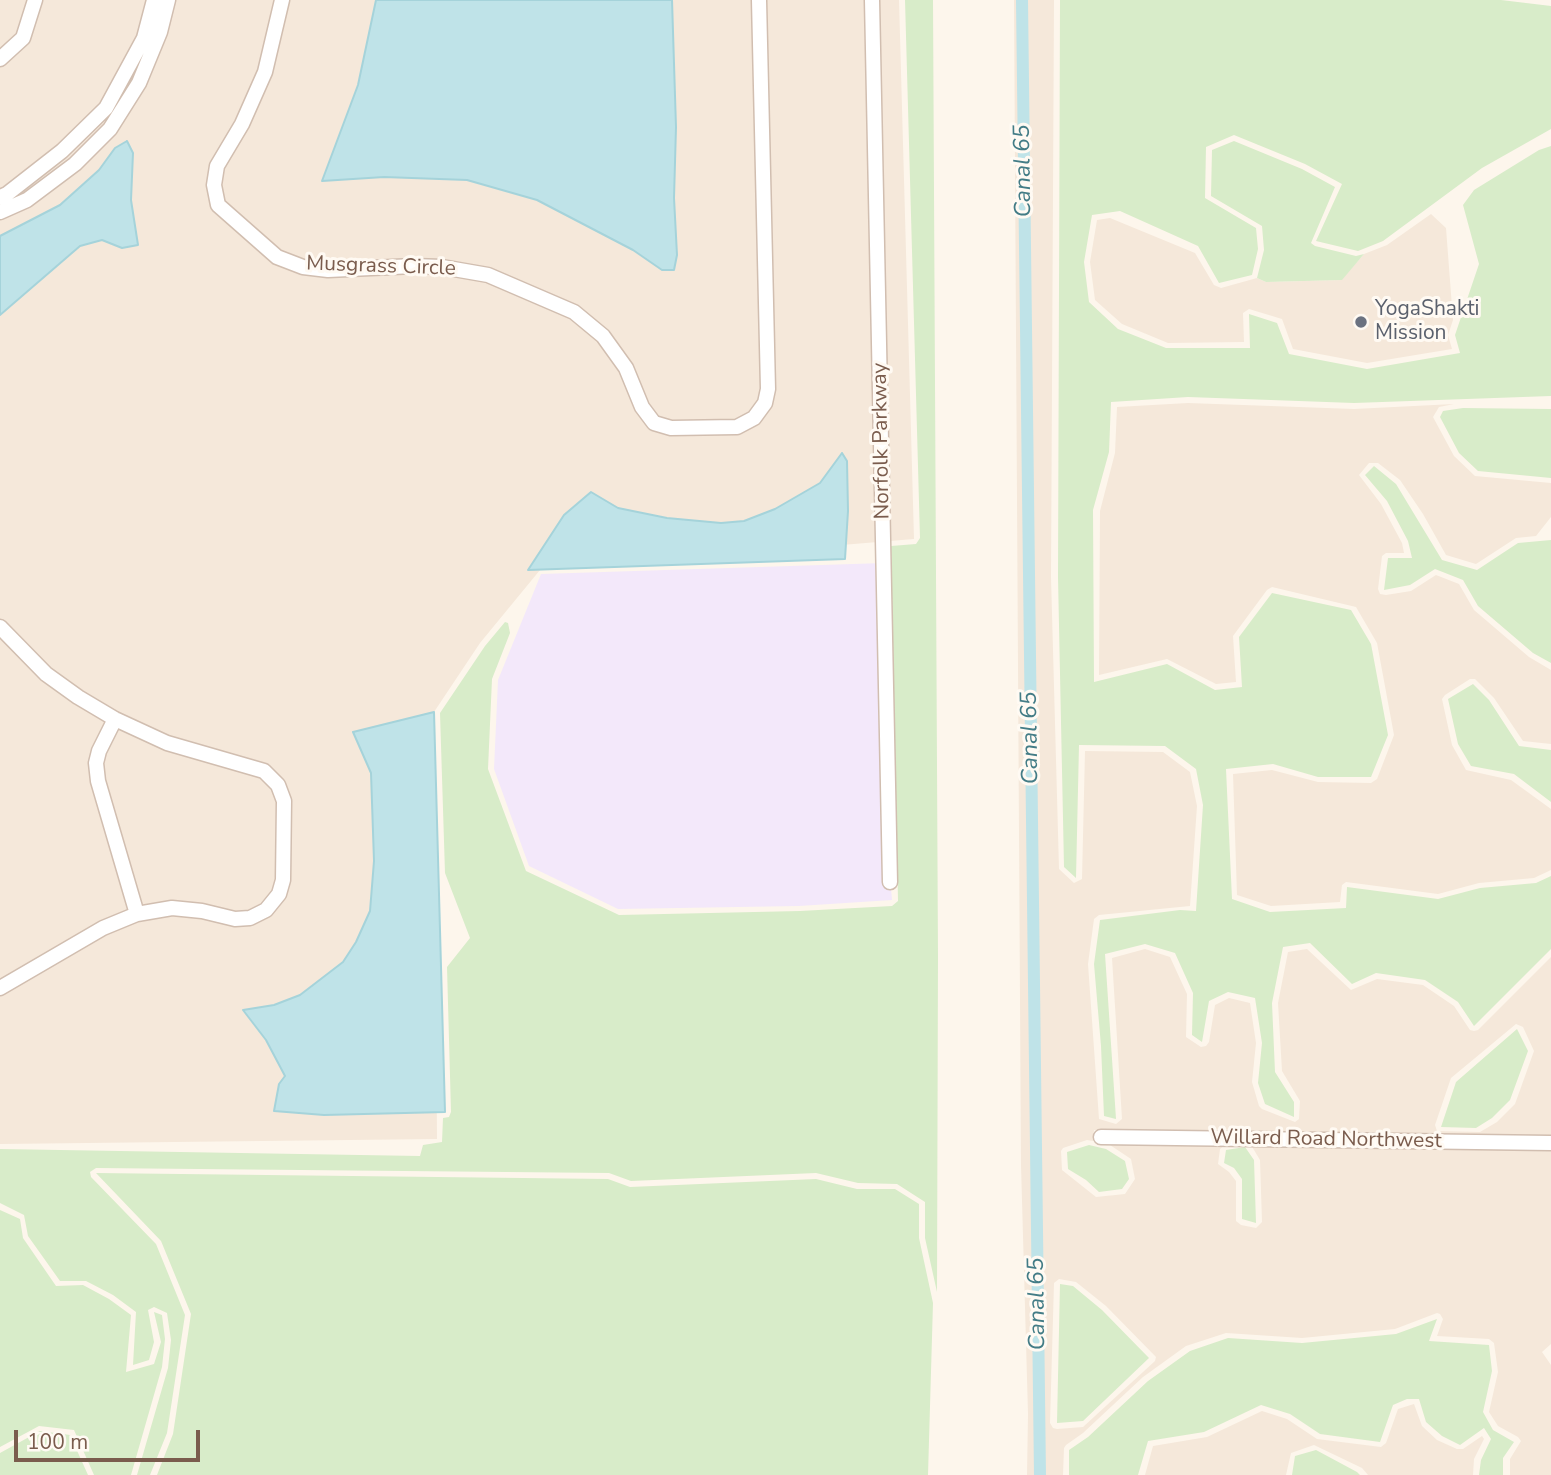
<!DOCTYPE html>
<html>
<head>
<meta charset="utf-8">
<style>
  body { margin:0 }
  #map { position:relative; width:1551px; height:1475px; overflow:hidden; background:#fdf6ec; font-family:"Nunito Sans",sans-serif }
  canvas { display:block }
  .scale { position:absolute; left:14px; top:1430px; width:186px; height:32px; box-sizing:border-box; border:4px solid #7a5c4d; border-top:0; padding-left:9px; font-size:21px; line-height:24px; white-space:nowrap; color:#7a5c4d; -webkit-text-stroke:5px #fffaf3; paint-order:stroke }
</style>
</head>
<body>
<div id="map">
<canvas width="1551" height="1475"></canvas>
<div class="scale">100 m</div>
</div>
<script>
const g = document.querySelector('canvas').getContext('2d');
g.lineJoin = 'round';
function fillPath(path, color) { g.fillStyle = color; g.fill(path, 'evenodd'); }
const toPath = rows => new Path2D(rows.map(r => 'M' + r).join(''));
function stroke(path, color, width, dash) { g.strokeStyle = color; g.lineWidth = width; g.lineCap = dash ? 'butt' : 'round'; g.setLineDash(dash || []); g.stroke(path); }
function drawText(font, color, halo, rows, align = 'center') {
  g.font = font + ' "Nunito Sans",sans-serif'; g.lineWidth = 6; g.setLineDash([]); g.textBaseline = 'middle'; g.strokeStyle = halo; g.fillStyle = color; for (const [text, x, y, turn = 0] of rows) {
    g.save(); g.translate(x, y); g.rotate((+turn || 0) * Math.PI / 180); g.textAlign = isNaN(turn) ? turn : align; if (halo) g.strokeText(text, 0, 0); g.fillText(text, 0, 0); g.restore();
  }
}
const residential = toPath([
  [0,0,899,0,914,539,540,570,480,643,434,712,437,1139,0,1144],
  [1014,0,1054,0,1051,577,1059,869,1074,883,1082,879,1085,751,1163,752,1190,772,1197,806,1190,906,1099,915,1094,919,1088,964,1099,1119,1116,1124,1122,1119,1112,958,1145,949,1170,957,1187,994,1186,1037,1201,1047,1206,1046,1209,1042,1215,1005,1229,998,1250,1003,1256,1043,1252,1082,1259,1106,1262,1109,1295,1122,1299,1119,1300,1101,1282,1071,1278,1003,1288,952,1307,949,1351,990,1377,979,1423,985,1454,1006,1470,1030,1474,1031,1478,1030,1551,957,1551,1136,1094,1130,1093,1141,1087,1140,1063,1148,1061,1151,1062,1170,1096,1197,1125,1194,1135,1179,1131,1159,1107,1143,1225,1145,1220,1149,1218,1164,1229,1172,1236,1181,1236,1221,1241,1225,1256,1228,1262,1222,1260,1160,1251,1145,1551,1149,1551,1344,1542,1352,1551,1365,1551,1475,1510,1475,1510,1459,1521,1441,1518,1437,1498,1426,1489,1412,1498,1372,1494,1343,1489,1339,1437,1336,1443,1319,1440,1314,1437,1313,1395,1329,1302,1338,1226,1333,1186,1346,1143,1377,1083,1433,1066,1445,1064,1448,1063,1475,1027,1475,1028,1414,1021,1165],
  [1516,1024,1523,1027,1534,1051,1515,1104,1497,1122,1480,1132,1437,1131,1435,1125,1451,1078],
  [1059,1279,1076,1282,1106,1306,1156,1357,1155,1361,1083,1427,1057,1429,1053,1428,1050,1423,1054,1283],
  [1431,214,1446,228,1453,320,1448,335,1452,349,1367,363,1293,349,1282,319,1249,309,1243,313,1244,342,1168,343,1122,324,1095,300,1090,262,1097,220,1110,218,1195,253,1214,285,1221,288,1257,278,1266,282,1341,280,1364,254,1387,245],
  [1188,403,1354,409,1454,404,1439,407,1433,417,1454,456,1475,476,1551,483,1551,517,1536,536,1516,538,1476,564,1446,555,1423,514,1400,480,1378,463,1369,463,1359,475,1381,504,1402,543,1404,553,1386,553,1382,556,1378,589,1380,594,1386,595,1411,591,1436,575,1459,584,1474,610,1529,657,1551,670,1551,744,1523,741,1494,698,1475,679,1470,679,1445,695,1442,699,1452,745,1466,770,1511,780,1551,809,1551,870,1534,878,1479,883,1438,894,1346,882,1342,885,1340,902,1271,906,1237,895,1233,774,1272,770,1318,782,1371,783,1377,779,1394,735,1377,643,1356,607,1272,587,1267,590,1233,636,1236,682,1216,684,1167,659,1099,675,1100,511,1115,453,1117,407],
  [1414,1404,1422,1426,1437,1440,1457,1449,1463,1449,1482,1436,1484,1439,1474,1459,1473,1475,1368,1475,1362,1468,1314,1445,1291,1453,1286,1475,1145,1475,1153,1446,1207,1437,1262,1411,1287,1419,1317,1439,1381,1447,1386,1443,1398,1409]
]);
const education = toPath([
  [884,563,890,876,892,900,799,906,618,909,529,866,494,769,498,680,541,574]
]);
const green = toPath([
  [905,0,933,0,938,956,937,1292,925,1238,925,1202,897,1184,858,1183,816,1173,631,1181,609,1173,96,1168,90,1172,91,1177,156,1244,185,1315,167,1433,150,1475,137,1475,168,1368,171,1340,167,1313,154,1307,148,1310,154,1342,149,1360,133,1365,136,1312,113,1295,86,1281,60,1281,28,1236,24,1215,0,1203,0,1149,420,1156,423,1145,442,1142,443,1118,449,1117,451,1112,447,967,470,938,445,873,440,713,485,646,505,622,508,623,510,633,492,679,488,769,526,871,619,915,800,911,892,906,898,901,891,546,916,544,920,538],
  [1060,0,1501,0,1551,6,1551,129,1482,168,1383,241,1358,251,1316,241,1342,184,1305,164,1234,135,1206,147,1205,198,1256,228,1258,249,1252,275,1219,283,1198,246,1120,211,1092,215,1084,262,1089,302,1118,329,1166,348,1250,348,1249,314,1277,323,1289,354,1367,369,1460,353,1455,335,1479,264,1463,205,1474,190,1539,150,1551,146,1551,396,1354,403,1188,397,1111,402,1109,452,1093,510,1094,682,1167,664,1215,690,1242,687,1239,637,1272,593,1351,610,1371,644,1388,735,1371,777,1318,777,1273,764,1226,769,1232,899,1270,912,1346,908,1347,887,1438,899,1480,888,1536,883,1551,876,1551,949,1474,1026,1458,1002,1425,980,1376,973,1352,984,1310,943,1283,947,1272,1003,1275,1072,1294,1102,1294,1117,1265,1104,1258,1083,1262,1043,1255,998,1228,992,1209,1001,1202,1042,1192,1035,1193,993,1175,953,1145,944,1105,954,1116,1119,1104,1116,1101,1046,1094,964,1100,920,1180,910,1196,911,1203,805,1196,769,1165,746,1079,745,1076,878,1064,867,1058,577],
  [1234,141,1302,169,1335,187,1311,243,1315,246,1356,256,1364,254,1342,280,1266,282,1257,278,1264,250,1262,226,1211,196,1212,150],
  [1463,408,1551,409,1551,478,1478,471,1459,453,1440,417,1443,411],
  [1374,466,1396,484,1442,560,1477,570,1518,543,1551,540,1551,663,1533,653,1478,606,1463,580,1435,569,1410,585,1384,590,1388,558,1412,558,1408,541,1387,501,1365,475],
  [1473,684,1489,700,1519,746,1551,750,1551,802,1514,774,1471,766,1458,744,1448,699],
  [1517,1029,1528,1051,1510,1100,1492,1118,1476,1128,1441,1127,1456,1082],
  [1089,1145,1106,1149,1125,1161,1129,1179,1122,1189,1099,1192,1086,1180,1068,1169,1067,1152],
  [1245,1147,1254,1160,1256,1223,1242,1219,1242,1179,1234,1168,1224,1163,1226,1150],
  [96,1173,608,1179,630,1187,816,1179,857,1189,895,1189,919,1204,919,1238,933,1303,928,1475,157,1475,173,1434,191,1314,161,1241],
  [0,1210,20,1219,23,1238,56,1286,83,1285,109,1299,131,1315,126,1372,154,1364,161,1342,154,1312,162,1315,165,1339,162,1367,131,1475,94,1475,74,1430,39,1426,0,1447],
  [1060,1284,1073,1286,1102,1310,1149,1358,1083,1421,1057,1423],
  [1437,1319,1429,1341,1489,1345,1492,1371,1483,1412,1493,1430,1514,1442,1503,1458,1503,1475,1479,1475,1481,1460,1491,1439,1484,1428,1460,1445,1442,1436,1426,1422,1419,1399,1407,1399,1393,1405,1380,1442,1320,1434,1290,1414,1261,1405,1204,1432,1148,1441,1138,1475,1069,1475,1069,1450,1088,1437,1148,1381,1190,1351,1228,1338,1302,1343,1396,1334],
  [40,1431,70,1435,88,1475,0,1475,0,1453],
  [1316,1450,1357,1472,1360,1475,1292,1475,1295,1456]
]);
const water = toPath([
  [376,0,672,0,676,127,674,198,677,255,674,270,662,270,633,250,537,200,467,180,384,177,322,181,358,85,376,0],
  [127,141,133,153,131,200,138,245,122,248,102,240,80,246,0,315,0,236,60,205,99,170,115,148,127,141],
  [842,453,847,461,848,511,845,559,528,570,564,515,591,492,618,508,667,518,721,523,744,521,775,509,820,483,842,453],
  [434,712,445,1112,324,1115,274,1111,279,1084,285,1076,266,1040,243,1010,274,1005,300,995,343,962,356,942,370,911,374,861,371,773,353,732,434,712]
]);
const canal = toPath([
  [1022,0,1040,1475]
]);
const minor = toPath([
  [282,0,265,72,242,124,217,166,214,185,218,205,277,257,303,267,328,270,414,266,442,267,488,275,574,312,603,336,626,368,642,407,654,423,671,428,737,427,754,418,765,403,768,389,759,0],
  [872,0,890,882],
  [0,59,23,38,35,0],
  [0,197,7,194,62,151,106,108,144,38,154,0],
  [0,212,27,200,75,164,110,129,139,83,160,32,168,0],
  [0,627,46,674,78,697,115,719,167,743,264,771,278,785,284,801,283,880,279,894,266,910,250,918,235,919,202,911,172,908,137,914,103,928,0,988],
  [115,719,99,751,96,763,98,781,137,914],
  [1101,1137,1551,1143]
]);
const markers = [
  [1361,322,7,"#6b7280"]
];
const streetNames = [
  ["Musgrass Circle",381,267,2],
  ["Norfolk Parkway",882,441,-91],
  ["Willard Road Northwest",1326,1140,1]
];
const worshipNames = [
  ["YogaShakti",1375,310],
  ["Mission",1375,334]
];
const waterNames = [
  ["Canal 65",1024,171,-91],
  ["Canal 65",1031,738,-91],
  ["Canal 65",1038,1304,-91]
];
fillPath(residential, '#f5e8da');
fillPath(education, '#f3e8fa');
fillPath(green, '#d8ecc9');
fillPath(water, '#bfe3e8');
stroke(water, '#a5d3da', 2);
stroke(canal, '#bfe3e8', 12);
stroke(minor, '#d1beb0', 17);
stroke(minor, '#fff', 14);
for (const [x, y, r, color] of markers) { const dot = new Path2D(); dot.arc(x, y, r, 0, 2 * Math.PI); g.fillStyle = color; g.fill(dot); stroke(dot, '#fffaf3', 2.5); }
drawText('21px', '#7a5c4d', '#fffaf3', streetNames);
drawText('21px', '#5b616d', '#fffaf3', worshipNames, 'left');
drawText('italic 23px', '#437c86', '#fffaf3', waterNames);
</script>
</body>
</html>
